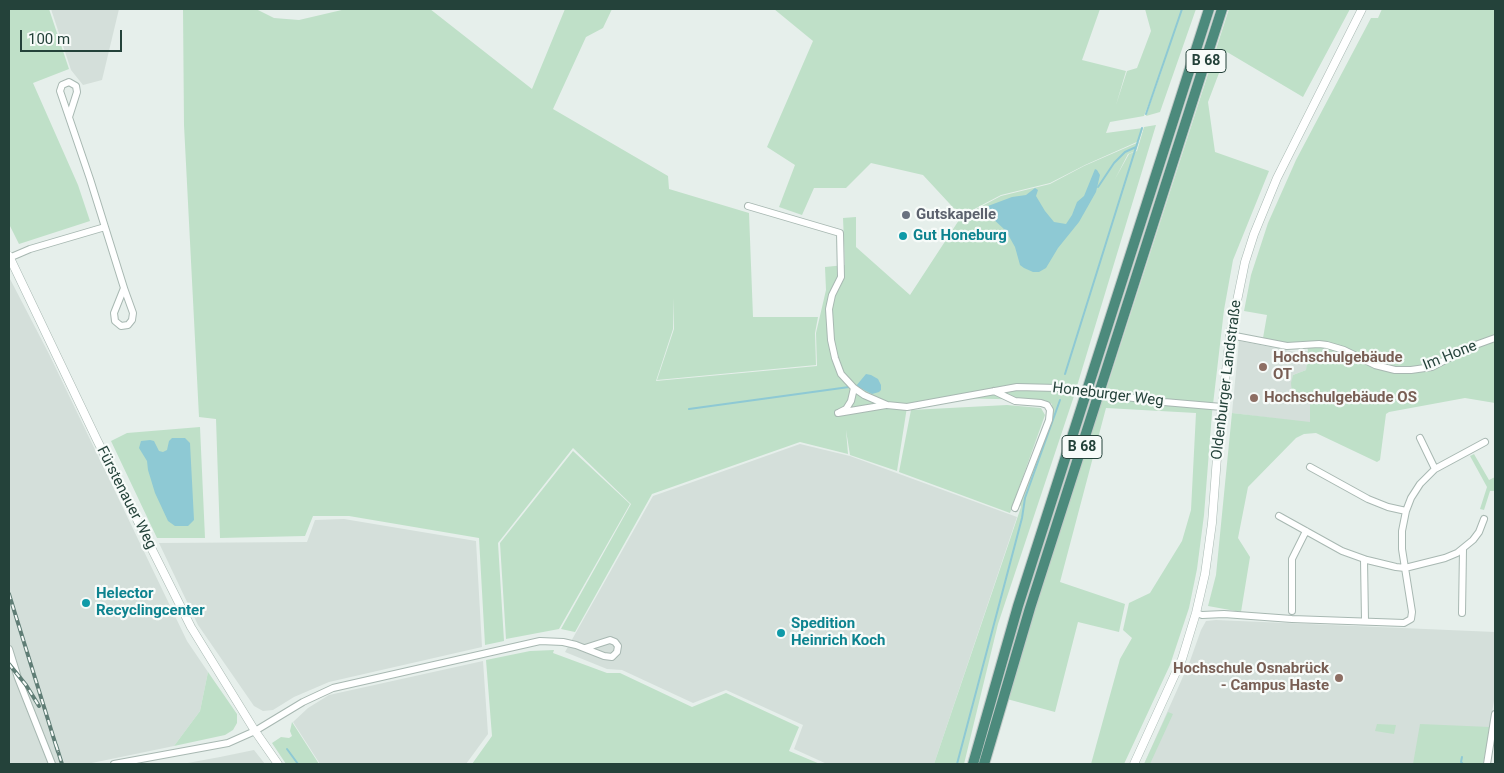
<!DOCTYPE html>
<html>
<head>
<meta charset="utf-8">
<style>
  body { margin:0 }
  #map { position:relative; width:1504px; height:773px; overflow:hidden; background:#e6efeb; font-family:Roboto,sans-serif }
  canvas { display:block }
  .frame { position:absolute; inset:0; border:10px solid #24423a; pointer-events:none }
  .scale { position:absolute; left:20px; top:30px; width:102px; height:22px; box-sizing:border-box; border:2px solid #24423a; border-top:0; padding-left:6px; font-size:15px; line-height:18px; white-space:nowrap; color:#24423a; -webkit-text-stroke:4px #f7fbf9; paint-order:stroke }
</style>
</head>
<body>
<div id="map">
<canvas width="1504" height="773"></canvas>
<div class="frame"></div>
<div class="scale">100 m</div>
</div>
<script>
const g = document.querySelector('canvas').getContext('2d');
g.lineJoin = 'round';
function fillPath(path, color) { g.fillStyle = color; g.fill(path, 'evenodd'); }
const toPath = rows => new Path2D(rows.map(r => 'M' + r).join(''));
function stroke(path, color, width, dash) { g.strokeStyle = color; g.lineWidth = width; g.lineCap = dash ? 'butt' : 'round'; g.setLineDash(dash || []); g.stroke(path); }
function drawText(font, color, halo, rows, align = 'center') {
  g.font = font + ' Roboto,sans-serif'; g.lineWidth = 4.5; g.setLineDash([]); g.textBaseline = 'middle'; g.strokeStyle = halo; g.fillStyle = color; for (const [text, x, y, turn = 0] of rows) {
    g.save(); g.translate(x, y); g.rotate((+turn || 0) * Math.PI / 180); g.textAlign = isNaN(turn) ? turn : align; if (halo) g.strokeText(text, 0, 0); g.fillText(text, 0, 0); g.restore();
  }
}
const built = toPath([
  [51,9,119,9,102,80,83,85,71,70],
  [9,277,49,354,187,641,208,672,200,711,174,746,87,764,9,764],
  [1239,341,1296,352,1308,351,1306,370,1293,375,1292,393,1310,401,1310,423,1232,413],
  [800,444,850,456,1017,517,934,764,827,764,794,749,803,725,726,690,693,703,622,670,607,669,565,652,653,496],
  [344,519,476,541,482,647,329,682,294,697,273,710,263,711,254,706,198,625,159,543,307,542,315,520],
  [1216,620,1495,632,1495,695,1483,764,1144,764,1190,661,1201,630,1206,621],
  [483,661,488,734,466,764,320,764,293,722,308,708,329,695],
  [254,750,265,764,182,764,220,757]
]);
const green = toPath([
  [9,9,49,9,69,69,33,83,78,185,90,221,19,244,9,224],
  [183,9,256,9,274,18,299,20,346,9,430,9,532,89,565,9,612,9,603,28,586,37,553,109,668,176,669,189,749,213,753,317,818,317,815,333,816,365,657,380,674,329,673,298,673,329,656,381,817,366,816,333,826,290,825,267,845,265,843,218,856,217,856,247,910,295,961,217,1001,196,1050,184,1084,166,1139,142,1136,151,1128,154,1115,179,1129,154,1137,151,1144,127,1156,125,1074,396,998,624,964,764,934,764,1021,507,1018,500,1049,420,1052,404,1044,400,948,398,907,407,897,471,850,455,846,430,848,454,800,442,652,494,575,632,561,629,631,504,573,448,498,543,504,641,485,645,479,538,349,516,313,516,305,536,220,538,216,419,199,417,184,125],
  [774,9,1100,9,1082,60,1126,71,1116,105,1127,71,1137,68,1151,31,1145,9,1196,9,1160,112,1146,116,1164,64,1144,116,1110,122,1106,133,1143,128,1139,141,1085,165,1050,183,1001,195,961,216,923,175,871,163,846,188,814,188,802,215,779,207,795,165,767,147,813,41],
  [1229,9,1350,9,1303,97,1227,52,1208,102,1215,152,1269,171,1233,260,1224,310,1212,413,1204,515,1197,569,1189,608,1170,665,1124,764,1091,764,1120,659,1132,638,1123,630,1129,603,1150,593,1182,541,1191,510,1196,413,1106,408,1060,582,1125,604,1119,632,1078,622,1055,712,1007,699,1103,387,1107,387],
  [1382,9,1495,9,1495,403,1465,398,1389,412,1386,414,1380,460,1377,462,1316,433,1304,434,1296,438,1248,487,1238,538,1250,557,1241,612,1208,606,1216,575,1232,413,1310,422,1310,401,1292,393,1291,383,1293,375,1306,370,1308,351,1306,341,1290,343,1263,338,1267,315,1244,311,1251,275,1268,223,1296,160,1371,18,1378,18],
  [1007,405,1041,408,1045,415,1010,513,899,472,911,410],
  [200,427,205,538,157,538,111,441,127,433],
  [573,451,630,504,559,629,506,639,500,543],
  [1474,454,1489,480,1495,477,1495,491,1490,491,1484,510,1480,509,1487,487,1470,456],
  [554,650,553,653,607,673,620,673,692,707,726,693,799,727,789,751,820,764,472,764,492,736,486,660,530,651],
  [208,672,237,714,237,723,233,730,225,735,174,746,200,711],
  [1168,712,1173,714,1150,764,1144,764],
  [292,722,319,764,286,764,272,743,281,737,289,738,292,736,290,731],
  [1377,724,1396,725,1394,734,1375,731],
  [1420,724,1490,727,1483,764,1413,764]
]);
const water = toPath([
  [1095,169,1097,170,1100,175,1096,192,1079,222,1058,248,1046,268,1039,272,1033,272,1024,268,1020,265,1015,247,1006,231,989,215,986,210,988,206,1012,197,1026,195,1035,188,1038,190,1036,196,1045,211,1054,222,1066,224,1072,215,1077,202,1084,196],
  [866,374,871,375,878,379,881,385,881,390,879,392,872,394,856,386],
  [172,438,185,438,190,443,194,520,188,526,175,526,168,521,155,493,148,470,147,461,139,448,141,441,150,440,154,441,159,451,163,452,167,450,169,441]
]);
const stream = toPath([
  [1146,114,1182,9],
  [1098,187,1114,163,1125,152,1136,147],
  [1065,374,1142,128],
  [689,409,849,387],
  [287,749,298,764],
  [1462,757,1461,762,1463,764],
  [957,764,1022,518,1025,498,1060,400]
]);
const minor = toPath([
  [69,117,77,92,76,86,69,82,62,85,60,91,90,179,124,288,114,313,115,321,121,326,128,325,132,320,133,313,124,288],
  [748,206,840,233,841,277,832,295,829,309,831,340,835,358,841,374,854,388,864,395,887,405,907,407,1017,387,1057,388],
  [9,258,30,249,105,227],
  [1230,335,1287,346,1319,344,1327,345,1344,350,1375,365,1395,370,1411,370,1432,367,1470,347,1495,338],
  [994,391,1015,401,1041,403,1047,405,1050,410,1049,420,1015,508],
  [1111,395,1164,402,1222,407],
  [840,412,846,409,851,401,854,388],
  [838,413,886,405],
  [1420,438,1435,469],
  [1310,467,1368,499,1388,507,1406,511],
  [1279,516,1342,551,1367,560,1396,567,1405,568,1445,558,1457,553,1473,540,1479,532,1484,519],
  [1364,559,1365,621],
  [1292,611,1292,559,1306,531],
  [1196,613,1202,615,1224,614,1292,619,1404,623,1411,619,1412,612,1402,549,1402,531,1406,511,1411,498,1420,484,1435,469,1485,442],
  [1462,613,1463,549],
  [9,649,18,678,52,764],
  [114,764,228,743,255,731,303,702,333,688,540,641,563,642,576,645,604,656,612,657,617,652,618,646,615,642,610,640,585,648],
  [1487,764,1495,714]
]);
const tertiary = toPath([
  [9,256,97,440,191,627,255,731,278,764],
  [1134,764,1182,659,1196,613,1205,574,1212,523,1218,444,1230,335,1245,262,1254,234,1277,178,1362,9]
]);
const trunk = toPath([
  [973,764,1018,606,1209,9],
  [984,764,1030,608,1222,9]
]);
const rail = toPath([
  [9,594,58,752],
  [9,664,26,685,39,706],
  [56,745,62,764]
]);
const minorBridge = toPath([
  [1057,388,1111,395]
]);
const markers = [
  [906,215,5,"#6b7280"],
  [903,236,5,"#0f9aa8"],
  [1263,367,5,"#8d6e63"],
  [1254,398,5,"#8d6e63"],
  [86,603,5,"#0f9aa8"],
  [781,633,5,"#0f9aa8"],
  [1339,678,5,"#8d6e63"]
];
const shields = [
  [1206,61,40],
  [1082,447,40]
];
const shieldNames = [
  ["B 68",1206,61],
  ["B 68",1082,447]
];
const worshipNames = [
  ["Gutskapelle",916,215]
];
const cultureNames = [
  ["Gut Honeburg",913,236],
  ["Helector",96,594],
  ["Recyclingcenter",96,611],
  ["Spedition",791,624],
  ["Heinrich Koch",791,641]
];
const streetNames = [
  ["Im Hone",1450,356,-22],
  ["Oldenburger Landstraße",1227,380,-83],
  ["Honeburger Weg",1108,395,7],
  ["Fürstenauer Weg",126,498,63]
];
const educationNames = [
  ["Hochschulgebäude",1273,358],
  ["OT",1273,375],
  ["Hochschulgebäude OS",1264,398],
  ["Hochschule Osnabrück",1329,669,"right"],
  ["- Campus Haste",1329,686,"right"]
];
fillPath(built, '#d4dfda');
fillPath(green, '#bfe0c8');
fillPath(water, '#8ec9d4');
stroke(stream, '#8ec9d4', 2);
stroke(minor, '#a8b8b2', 8);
stroke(tertiary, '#a8b8b2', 9);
stroke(trunk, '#c2cac8', 12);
stroke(minor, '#fff', 6);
stroke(tertiary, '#fff', 8);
stroke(trunk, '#4c8a7c', 10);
stroke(rail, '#5f7d75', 4);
stroke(rail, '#f7fbf9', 2, [5.5]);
stroke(minorBridge, '#a8b8b2', 8, []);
stroke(minorBridge, '#fff', 6);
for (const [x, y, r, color] of markers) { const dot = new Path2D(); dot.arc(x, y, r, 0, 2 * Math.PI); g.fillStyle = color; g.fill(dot); stroke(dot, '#f7fbf9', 2); }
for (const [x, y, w] of shields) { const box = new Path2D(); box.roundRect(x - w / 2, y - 11.5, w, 23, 4); g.fillStyle = '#f7fbf9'; g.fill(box); stroke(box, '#24423a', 1); }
drawText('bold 14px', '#24423a', null, shieldNames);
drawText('bold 15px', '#5b616d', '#f7fbf9', worshipNames, 'left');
drawText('bold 15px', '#0d838f', '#f7fbf9', cultureNames, 'left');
drawText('15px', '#24423a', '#f7fbf9', streetNames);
drawText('bold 15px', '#785e54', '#f7fbf9', educationNames, 'left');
</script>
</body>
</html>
